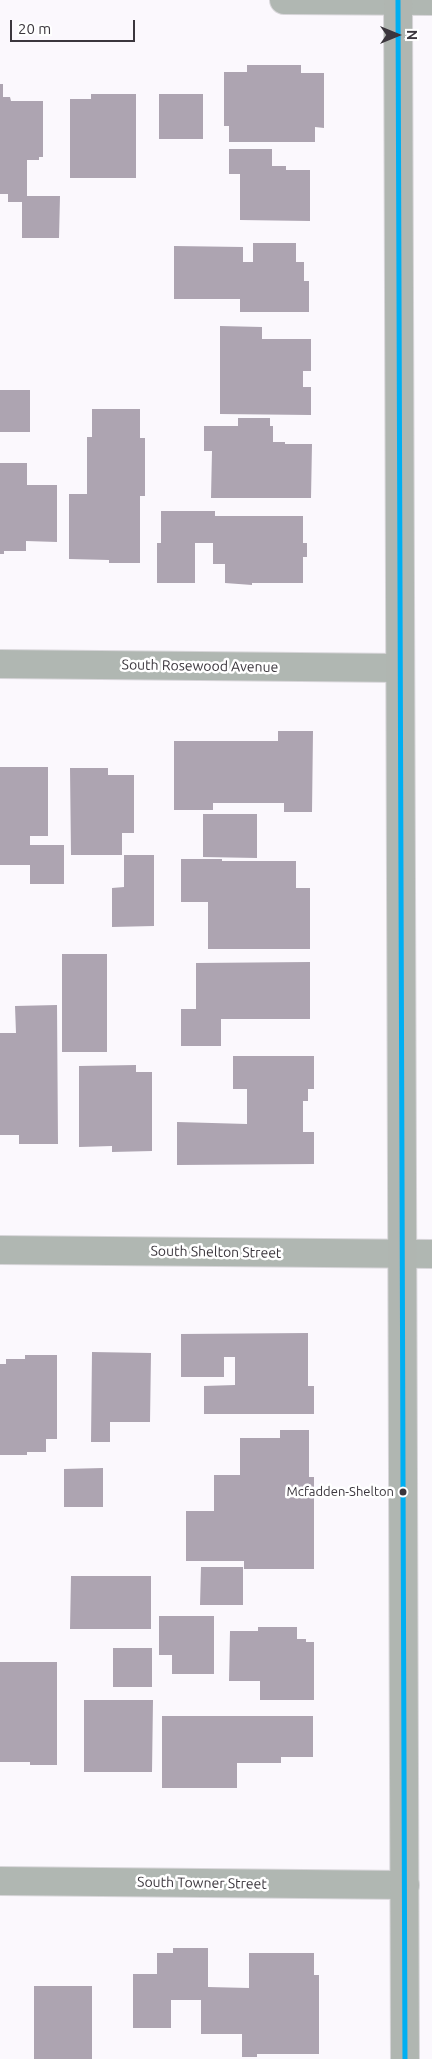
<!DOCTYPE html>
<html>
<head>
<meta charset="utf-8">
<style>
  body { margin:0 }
  #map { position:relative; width:432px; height:2059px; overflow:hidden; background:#fbf8fd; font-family:Ubuntu,sans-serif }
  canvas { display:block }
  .north { position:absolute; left:372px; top:10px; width:50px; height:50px; -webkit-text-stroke:4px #fff; paint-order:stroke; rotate:90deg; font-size:14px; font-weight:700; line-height:20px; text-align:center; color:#3b363d }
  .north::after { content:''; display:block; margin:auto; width:18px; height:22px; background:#3b363d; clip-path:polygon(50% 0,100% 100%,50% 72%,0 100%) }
  .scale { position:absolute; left:10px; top:20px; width:125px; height:22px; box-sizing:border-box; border:2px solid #3b363d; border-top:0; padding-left:6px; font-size:15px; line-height:18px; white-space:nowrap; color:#3b363d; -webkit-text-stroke:4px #fff; paint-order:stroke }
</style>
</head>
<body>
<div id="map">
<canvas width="432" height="2059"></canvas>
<div class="north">N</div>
<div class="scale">20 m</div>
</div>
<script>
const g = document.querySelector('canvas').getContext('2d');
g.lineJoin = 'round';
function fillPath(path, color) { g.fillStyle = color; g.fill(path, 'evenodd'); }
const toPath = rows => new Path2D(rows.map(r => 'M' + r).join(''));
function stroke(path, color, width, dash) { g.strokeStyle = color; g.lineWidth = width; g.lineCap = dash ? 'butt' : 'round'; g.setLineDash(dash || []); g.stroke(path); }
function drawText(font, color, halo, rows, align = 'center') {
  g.font = font + ' Ubuntu,sans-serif'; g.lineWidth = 5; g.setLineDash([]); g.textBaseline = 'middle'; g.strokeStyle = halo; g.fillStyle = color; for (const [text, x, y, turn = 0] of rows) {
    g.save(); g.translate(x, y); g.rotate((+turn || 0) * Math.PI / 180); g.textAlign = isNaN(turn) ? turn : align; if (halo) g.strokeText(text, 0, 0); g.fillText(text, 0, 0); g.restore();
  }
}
const building = toPath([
  [247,65,301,65,301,73,324,73,324,128,315,127,315,142,229,142,229,126,224,126,224,72,247,72],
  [0,84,3,84,3,97,10,97,11,101,43,101,43,157,39,157,39,160,27,160,27,196,60,196,59,238,22,238,22,202,8,202,8,194,0,194],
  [91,94,136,94,136,178,70,178,70,99,91,99],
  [159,94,203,94,203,139,159,139],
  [229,149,272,149,272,166,286,166,286,170,310,170,310,221,240,220,240,174,229,174],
  [253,243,296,243,296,262,304,262,304,281,309,281,309,312,240,312,240,299,174,299,174,246,243,247,243,262,253,262],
  [220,326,262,327,262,339,311,339,311,371,303,371,303,387,311,387,311,415,220,414],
  [0,390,30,390,30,432,0,432],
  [92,409,140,409,140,438,145,438,145,496,140,496,140,563,109,563,109,560,69,559,69,494,87,494,87,437,92,437],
  [238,418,270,418,270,426,273,426,273,442,285,442,285,444,312,444,311,498,211,498,212,451,204,451,204,426,238,426],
  [0,463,27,463,27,485,57,485,57,542,26,541,26,551,4,551,4,554,0,554],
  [161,511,215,511,215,516,303,516,303,543,307,543,307,557,303,557,303,583,252,583,252,585,225,583,225,564,213,564,213,543,195,543,195,583,157,583,157,543,161,543],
  [278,731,313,731,312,812,284,812,284,803,213,803,213,810,174,810,174,741,278,741],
  [0,767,48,767,48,836,30,836,30,845,64,845,64,884,30,884,30,865,0,865],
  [70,768,108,768,108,775,134,775,134,833,122,833,122,855,71,855],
  [203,814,257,814,257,858,203,857],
  [124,855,154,855,154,926,112,927,112,888,124,887],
  [181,859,222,859,222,861,296,861,296,888,310,888,310,949,208,949,208,902,181,902],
  [62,954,107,954,107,1052,62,1052],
  [310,962,310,1019,221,1019,221,1046,181,1046,181,1009,196,1009,196,963],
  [57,1005,58,1144,19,1144,19,1135,0,1135,0,1033,16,1033,15,1006],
  [233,1056,314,1056,314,1089,308,1089,308,1101,303,1101,303,1132,314,1132,314,1164,177,1165,177,1122,247,1124,247,1089,233,1089],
  [136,1065,136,1072,152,1072,152,1151,112,1152,112,1146,79,1147,79,1066],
  [308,1333,308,1386,314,1386,314,1414,204,1414,204,1386,235,1385,235,1357,224,1357,224,1377,181,1377,181,1334],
  [92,1352,151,1353,150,1422,110,1422,110,1442,91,1442],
  [25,1355,57,1355,57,1439,46,1439,46,1452,27,1452,27,1455,0,1455,0,1364,6,1364,6,1359,25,1359],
  [280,1430,309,1430,309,1477,314,1477,314,1569,244,1569,244,1561,186,1561,186,1511,214,1511,214,1475,240,1475,240,1438,280,1438],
  [103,1468,103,1507,64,1507,64,1469],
  [201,1567,243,1567,243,1605,200,1605],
  [71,1576,151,1576,151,1629,70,1629],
  [159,1616,214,1616,214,1674,172,1674,172,1655,159,1655],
  [258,1627,297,1627,297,1639,306,1639,306,1642,314,1642,314,1700,260,1700,260,1681,229,1681,230,1631,258,1631],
  [113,1648,152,1648,152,1687,113,1687],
  [0,1662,57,1662,57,1765,30,1765,30,1762,0,1762],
  [84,1700,153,1700,152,1772,84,1772],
  [162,1716,313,1716,313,1757,281,1757,281,1763,237,1763,237,1788,162,1788],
  [173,1948,208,1948,208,1987,249,1988,249,1953,314,1953,314,1975,319,1975,319,2054,257,2054,257,2057,242,2057,242,2034,201,2034,201,2000,171,2000,171,2028,133,2028,133,1974,157,1974,157,1953,173,1953],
  [34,1986,92,1986,92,2059,34,2059]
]);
const street = toPath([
  [284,0,432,1],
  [0,664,400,668],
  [0,1250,432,1254],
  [0,1881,405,1885]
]);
const secondary = toPath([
  [398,0,405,2059]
]);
const bus1 = toPath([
  [398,0,405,2059]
]);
const markers = [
  [403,1492,4.5,"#3b363d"]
];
const busNames = [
  ["Mcfadden-Shelton",394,1492]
];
const streetNames = [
  ["South Rosewood Avenue",200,666,1],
  ["South Shelton Street",216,1252,1],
  ["South Towner Street",202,1883,1]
];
fillPath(building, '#ada4b1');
stroke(street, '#d8d6da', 30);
stroke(secondary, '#d8d6da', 30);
stroke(street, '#b0b7b2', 28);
stroke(secondary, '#b0b6b1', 28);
stroke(bus1, '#00aff2', 5);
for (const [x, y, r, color] of markers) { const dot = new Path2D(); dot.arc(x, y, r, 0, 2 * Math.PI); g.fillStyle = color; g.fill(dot); stroke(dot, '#fff', 2); }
drawText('13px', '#3b363d', '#fff', busNames, 'right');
drawText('14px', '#3b363d', '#fff', streetNames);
</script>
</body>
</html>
